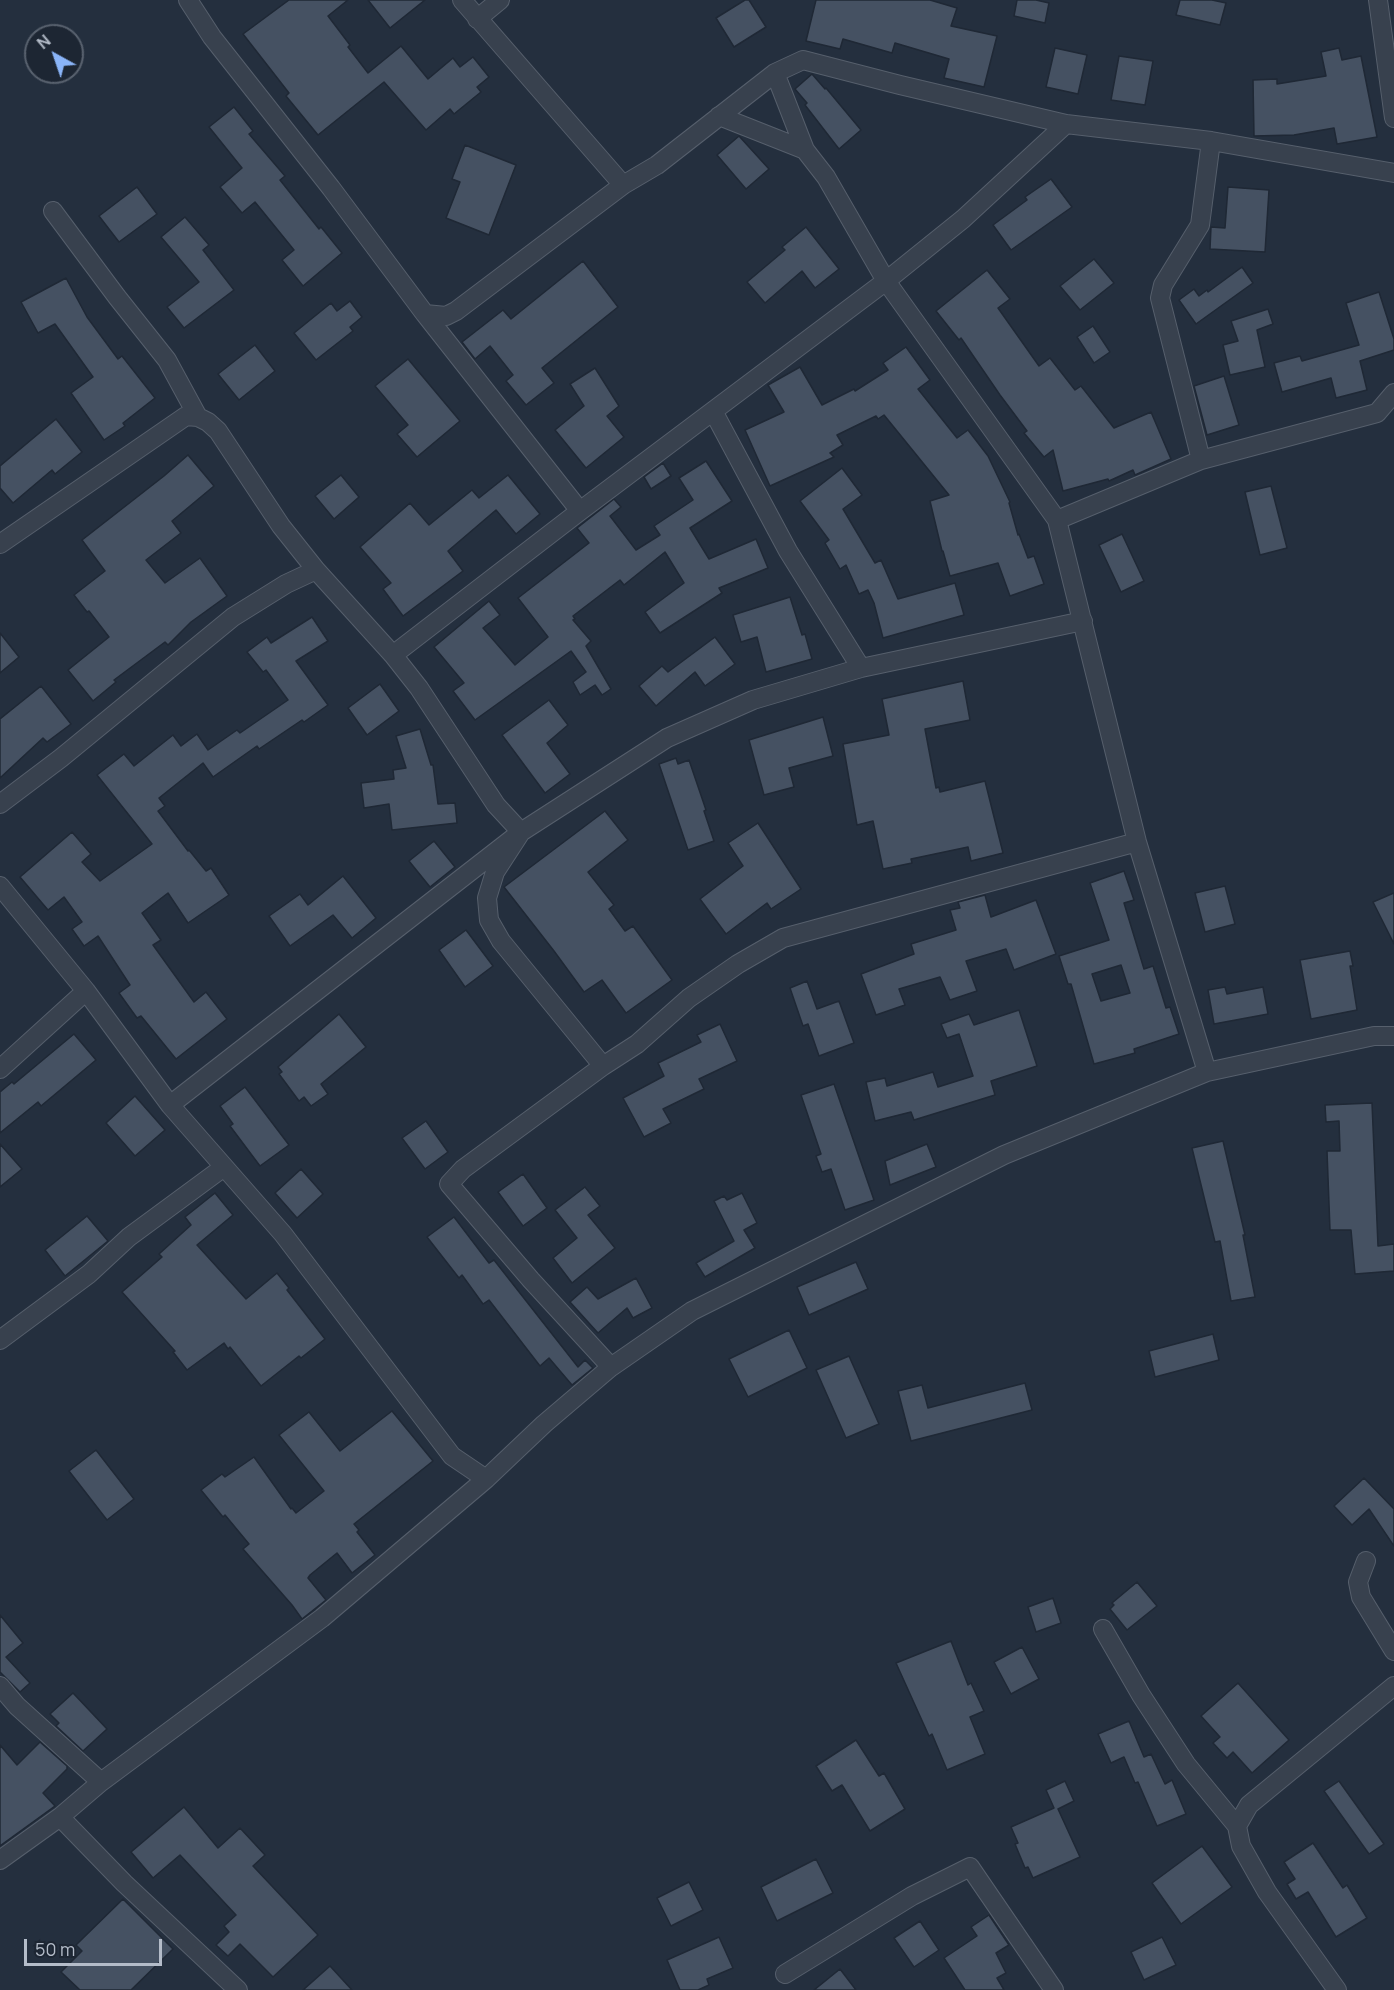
<!DOCTYPE html>
<html>
<head>
<meta charset="utf-8">
<style>
  body { margin:0 }
  #map { position:relative; width:1394px; height:1990px; overflow:hidden; background:#242f3e; font-family:Manrope,sans-serif }
  canvas { display:block }
  .north { position:absolute; left:24px; top:24px; width:60px; height:60px; box-sizing:border-box; background:#1d2633; border:2px solid #59626f; border-radius:50%; rotate:320deg; font-size:16px; font-weight:700; line-height:24px; text-align:center; color:#b4bcc9 }
  .north::after { content:''; display:block; margin:auto; width:21px; height:27px; background:#8ab4f8; clip-path:polygon(50% 0,100% 100%,50% 72%,0 100%) }
  .scale { position:absolute; left:24px; top:1939px; width:138px; height:27px; box-sizing:border-box; border:3px solid #b4bcc9; border-top:0; padding-left:8px; font-size:18px; line-height:21px; white-space:nowrap; color:#b4bcc9; -webkit-text-stroke:4px #1d2633; paint-order:stroke }
</style>
</head>
<body>
<div id="map">
<canvas width="1394" height="1990"></canvas>
<div class="north">N</div>
<div class="scale">50 m</div>
</div>
<script>
const g = document.querySelector('canvas').getContext('2d');
g.lineJoin = 'round';
function fillPath(path, color) { g.fillStyle = color; g.fill(path, 'evenodd'); }
const toPath = rows => new Path2D(rows.map(r => 'M' + r).join(''));
function stroke(path, color, width, dash) { g.strokeStyle = color; g.lineWidth = width; g.lineCap = dash ? 'butt' : 'round'; g.setLineDash(dash || []); g.stroke(path); }
const building = toPath([
  [289,0,348,0,328,16,350,45,348,47,368,73,401,46,428,79,453,58,460,67,473,57,489,77,477,87,481,92,454,114,450,109,426,130,384,82,318,135,286,96,289,93,243,34,289,0],
  [368,0,425,0,390,28,368,0],
  [745,0,749,0,766,27,734,47,716,18,745,0],
  [816,0,930,0,957,8,951,26,997,36,984,87,944,78,949,59,895,43,892,53,843,39,840,49,806,41,816,0],
  [1017,0,1036,0,1049,3,1045,23,1014,16,1017,0],
  [1180,0,1212,0,1226,3,1220,25,1176,15,1180,0],
  [1055,48,1087,55,1078,94,1046,87,1055,48],
  [1339,48,1342,60,1361,56,1377,137,1337,144,1334,128,1294,135,1254,136,1253,80,1277,79,1277,84,1326,76,1321,52,1339,48],
  [1119,56,1153,61,1145,105,1111,100,1119,56],
  [812,74,825,89,826,88,861,130,839,149,805,105,807,103,795,89,812,74],
  [234,107,253,131,249,134,285,176,280,180,319,229,321,227,342,253,303,286,282,260,294,250,255,202,242,213,220,187,242,168,209,127,234,107],
  [739,136,769,169,746,189,717,155,739,136],
  [465,145,516,165,489,235,446,218,460,182,452,179,465,145],
  [1051,179,1072,207,1011,250,993,225,1027,200,1025,197,1051,179],
  [137,187,157,214,119,242,99,216,137,187],
  [1228,187,1269,190,1265,252,1210,249,1211,227,1225,228,1228,187],
  [185,217,209,245,203,250,234,290,184,328,167,307,199,282,161,237,185,217],
  [806,227,839,269,815,288,802,271,765,303,747,282,785,250,782,247,806,227],
  [1094,259,1114,283,1080,310,1060,286,1094,259],
  [583,261,618,307,542,368,554,383,526,405,506,381,513,375,490,346,475,359,462,342,503,310,511,319,583,261],
  [1242,267,1253,283,1196,324,1179,300,1194,289,1199,296,1207,290,1208,292,1242,267],
  [987,270,1010,299,998,308,1039,366,1050,358,1075,390,1081,386,1114,428,1151,412,1171,459,1135,475,1133,470,1109,481,1108,479,1063,491,1053,450,1044,457,1024,433,1027,431,1000,395,961,338,959,340,936,311,987,270],
  [66,278,87,317,118,359,122,356,155,398,123,423,125,426,104,440,71,393,93,377,55,324,38,333,21,302,66,278],
  [1379,292,1394,339,1394,350,1360,361,1367,390,1336,398,1331,378,1282,392,1274,363,1300,356,1302,361,1359,345,1346,303,1379,292],
  [350,301,362,317,350,327,353,331,316,360,294,333,331,303,337,311,350,301],
  [1268,309,1273,324,1257,330,1265,367,1230,375,1223,345,1238,341,1231,321,1268,309],
  [1093,326,1110,352,1094,363,1077,337,1093,326],
  [255,345,275,371,239,400,218,374,255,345],
  [906,347,930,380,918,389,957,438,968,430,988,456,1010,502,1009,503,1018,535,1019,534,1028,558,1034,556,1044,584,1010,596,998,563,950,576,943,551,942,551,930,501,949,495,884,415,878,419,876,416,837,435,843,445,830,453,834,457,770,486,745,430,784,412,768,385,800,367,822,405,854,389,855,391,888,370,883,363,906,347],
  [408,359,460,421,417,457,397,434,408,425,375,386,408,359],
  [595,368,619,406,607,416,624,437,586,468,555,430,584,406,570,384,595,368],
  [1224,376,1239,425,1207,435,1194,386,1224,376],
  [56,419,82,452,55,474,52,470,13,503,0,488,0,466,56,419],
  [188,455,214,486,172,521,181,533,146,560,165,583,200,558,227,596,191,622,168,645,165,642,114,680,116,682,93,701,68,670,109,637,89,611,87,612,74,595,105,571,82,540,164,476,188,455],
  [706,461,732,501,690,528,709,559,756,539,768,568,719,588,722,593,660,633,645,612,684,583,665,552,624,585,620,580,573,616,575,619,573,620,591,641,586,646,611,689,602,695,595,685,580,695,573,682,586,672,571,651,475,720,453,691,464,683,434,647,489,601,500,615,483,628,515,665,548,637,518,598,589,543,577,528,614,499,621,507,610,516,636,550,660,535,654,526,693,500,679,478,706,461],
  [663,463,671,476,651,489,644,477,663,463],
  [842,468,862,495,843,509,875,563,881,560,898,599,955,583,964,615,883,638,874,603,868,590,859,594,846,565,840,569,825,543,829,540,800,501,842,468],
  [341,475,359,497,334,519,315,496,341,475],
  [508,475,540,514,516,534,496,510,448,551,463,571,403,616,383,589,391,583,360,547,410,503,429,525,472,490,479,498,508,475],
  [1271,486,1287,548,1260,555,1245,492,1271,486],
  [1122,534,1144,581,1121,592,1099,545,1122,534],
  [790,597,802,635,805,634,812,659,766,672,757,637,741,642,733,615,790,597],
  [312,617,328,641,296,661,328,705,304,722,302,720,259,749,257,746,213,777,203,763,159,798,165,806,158,811,188,851,189,850,206,871,211,868,229,895,188,923,168,893,142,913,161,940,153,945,194,1002,206,992,227,1019,176,1059,141,1016,137,1018,119,993,130,985,98,936,84,946,72,929,82,922,64,897,48,910,20,877,72,832,91,854,82,862,100,881,152,844,97,775,124,754,134,766,173,735,181,746,197,734,208,750,237,730,240,733,288,700,266,670,263,672,247,652,267,637,271,643,312,617],
  [0,633,19,657,0,673,0,633],
  [715,637,735,664,705,686,695,672,656,706,639,686,662,666,668,672,715,637],
  [963,681,970,720,925,729,936,788,939,787,940,792,985,781,1003,853,971,861,968,847,911,859,912,863,883,869,873,821,857,825,843,744,889,735,882,699,963,681],
  [380,684,399,711,367,735,348,708,380,684],
  [41,686,71,724,47,742,43,738,0,778,0,719,41,686],
  [549,700,568,725,547,743,570,774,545,793,502,735,549,700],
  [823,717,833,756,789,768,794,787,764,795,749,740,823,717],
  [420,729,431,765,433,765,438,804,455,803,457,823,392,830,389,804,364,808,361,783,394,779,393,770,406,768,396,736,420,729],
  [676,758,678,764,689,760,706,810,704,811,714,841,688,850,659,764,676,758],
  [605,811,628,840,588,872,614,905,609,909,625,931,633,926,672,980,626,1013,602,980,584,992,554,951,504,887,605,811],
  [758,823,801,889,771,909,767,903,726,934,700,899,743,866,728,843,758,823],
  [434,841,455,867,430,887,409,861,434,841],
  [1124,871,1134,900,1124,903,1144,969,1153,966,1166,1008,1170,1007,1179,1034,1134,1049,1135,1053,1094,1064,1071,984,1068,984,1059,956,1109,940,1090,883,1124,871],
  [1121,965,1130,993,1101,1001,1092,974,1121,965],
  [343,876,376,918,352,938,333,915,290,946,269,916,300,894,308,905,343,876],
  [1225,886,1235,924,1205,932,1195,893,1225,886],
  [1394,893,1394,944,1373,902,1394,893],
  [985,895,991,917,1036,900,1056,954,1014,970,1006,949,966,961,977,991,950,1000,940,977,899,989,905,1005,876,1015,861,974,914,954,911,944,956,930,950,910,960,908,958,902,985,895],
  [466,930,493,966,465,987,439,950,466,930],
  [1350,951,1353,966,1350,966,1357,1010,1311,1019,1300,960,1350,951],
  [807,981,817,1009,839,1001,854,1043,819,1056,808,1024,803,1026,790,988,807,981],
  [1225,987,1227,994,1263,987,1268,1014,1214,1024,1208,990,1225,987],
  [1019,1010,1037,1066,991,1081,995,1095,914,1120,911,1112,875,1121,866,1082,885,1078,887,1086,933,1072,938,1087,973,1076,959,1034,947,1038,941,1024,969,1014,974,1025,1019,1010],
  [339,1014,366,1047,321,1084,328,1094,311,1106,304,1097,299,1101,279,1074,282,1072,278,1067,339,1014],
  [720,1024,737,1061,699,1079,704,1089,663,1109,671,1123,644,1137,623,1098,664,1076,658,1063,701,1042,697,1035,720,1024],
  [74,1034,96,1060,41,1106,38,1102,0,1133,0,1092,12,1082,14,1084,74,1034],
  [834,1084,874,1200,845,1210,831,1169,822,1172,816,1156,821,1154,801,1095,834,1084],
  [245,1087,289,1145,260,1166,230,1126,233,1124,220,1106,245,1087],
  [135,1096,165,1130,135,1156,106,1123,135,1096],
  [1372,1103,1378,1246,1394,1244,1394,1271,1355,1274,1351,1230,1330,1230,1327,1151,1340,1151,1339,1121,1326,1122,1325,1105,1372,1103],
  [426,1121,448,1152,425,1169,402,1138,426,1121],
  [1223,1141,1245,1235,1243,1235,1255,1297,1231,1301,1220,1241,1215,1242,1192,1148,1223,1141],
  [0,1144,22,1169,0,1187,0,1144],
  [927,1144,936,1167,890,1185,885,1161,927,1144],
  [301,1169,323,1194,297,1218,275,1193,301,1169],
  [523,1174,547,1208,523,1226,498,1192,523,1174],
  [585,1187,600,1206,588,1215,615,1248,572,1283,553,1258,577,1238,555,1210,585,1187],
  [215,1193,233,1215,197,1245,246,1299,277,1273,289,1288,287,1290,325,1339,301,1358,299,1356,261,1386,230,1347,228,1349,224,1343,187,1370,173,1352,175,1351,122,1292,162,1257,159,1254,191,1225,185,1217,215,1193],
  [742,1193,757,1223,744,1230,755,1248,705,1277,696,1263,734,1241,714,1201,724,1196,727,1200,742,1193],
  [87,1216,108,1241,65,1276,45,1250,87,1216],
  [454,1217,489,1263,494,1260,578,1367,585,1360,593,1368,572,1385,549,1358,540,1366,489,1300,483,1304,462,1275,459,1278,427,1237,454,1217],
  [856,1262,868,1289,809,1315,797,1287,856,1262],
  [636,1278,652,1308,633,1318,627,1308,598,1333,570,1302,587,1287,598,1299,636,1278],
  [789,1330,807,1368,748,1397,729,1359,789,1330],
  [1213,1334,1219,1360,1155,1377,1149,1351,1213,1334],
  [849,1356,879,1424,846,1438,816,1370,849,1356],
  [1025,1383,1032,1410,911,1441,898,1391,922,1385,928,1408,1025,1383],
  [392,1411,433,1461,354,1524,359,1530,357,1532,375,1555,352,1573,337,1553,310,1575,308,1578,326,1600,302,1619,292,1605,243,1549,249,1544,225,1515,223,1517,201,1490,222,1474,225,1477,254,1457,291,1509,292,1508,296,1513,324,1491,279,1435,309,1412,340,1451,392,1411],
  [96,1450,134,1499,107,1520,69,1471,96,1450],
  [1364,1478,1394,1509,1394,1546,1369,1509,1352,1525,1334,1506,1364,1478],
  [1137,1582,1157,1606,1127,1630,1110,1609,1114,1605,1112,1603,1137,1582],
  [1053,1598,1061,1623,1036,1632,1028,1607,1053,1598],
  [0,1615,23,1643,6,1657,30,1683,20,1692,0,1672,0,1615],
  [951,1641,968,1685,971,1683,984,1711,970,1717,985,1754,947,1770,932,1734,929,1736,896,1663,951,1641],
  [1022,1647,1039,1679,1011,1694,994,1662,1022,1647],
  [1238,1683,1289,1740,1252,1773,1233,1752,1227,1758,1213,1743,1220,1737,1201,1716,1238,1683],
  [73,1693,107,1729,83,1751,56,1726,59,1723,50,1714,73,1693],
  [1129,1721,1144,1757,1151,1754,1165,1784,1172,1780,1186,1814,1157,1826,1138,1782,1135,1783,1124,1757,1111,1763,1098,1734,1129,1721],
  [856,1740,879,1776,884,1773,905,1809,870,1831,842,1785,832,1791,816,1766,856,1740],
  [40,1742,67,1766,67,1769,43,1793,55,1806,0,1846,0,1745,17,1765,40,1742],
  [1065,1781,1074,1801,1058,1809,1080,1857,1033,1878,1028,1867,1025,1868,1015,1844,1018,1843,1011,1827,1054,1808,1046,1790,1065,1781],
  [1339,1781,1384,1844,1369,1854,1324,1791,1339,1781],
  [184,1807,218,1848,240,1828,265,1855,253,1866,318,1935,273,1977,240,1944,228,1956,216,1945,229,1932,224,1926,236,1915,180,1855,153,1878,131,1852,184,1807],
  [1313,1843,1343,1888,1347,1885,1367,1918,1336,1937,1308,1892,1296,1899,1287,1884,1295,1879,1284,1862,1313,1843],
  [1202,1846,1232,1887,1181,1924,1152,1883,1202,1846],
  [816,1859,833,1893,777,1921,761,1887,816,1859],
  [689,1882,703,1910,671,1926,657,1898,689,1882],
  [123,1899,173,1949,131,1990,80,1990,61,1972,82,1951,76,1945,123,1899],
  [989,1915,1009,1945,996,1953,1006,1973,997,1978,1004,1990,965,1990,944,1958,977,1936,971,1927,989,1915],
  [920,1921,939,1950,914,1967,894,1938,920,1921],
  [719,1937,733,1968,707,1979,709,1985,698,1990,680,1990,667,1960,719,1937],
  [1162,1937,1176,1965,1144,1980,1131,1952,1162,1937],
  [330,1966,352,1990,303,1990,330,1966],
  [840,1969,856,1990,814,1990,840,1969]
]);
const street = toPath([
  [188,0,212,37,331,188,425,314,446,316,456,311,623,185],
  [462,0,623,185,657,165,775,73,803,60,900,85,1066,124],
  [1378,0,1394,118],
  [477,19,500,0],
  [775,73,805,150,826,177,886,281,1057,520,1137,842,1207,1072],
  [719,116,805,150],
  [53,211,117,297,167,360,198,417],
  [425,314,580,511],
  [713,411,788,551,861,668,1083,621],
  [1201,460,1160,298,1163,285,1200,225,1211,141],
  [1057,520,1201,460,1377,413,1394,393],
  [0,544,186,416,198,417,208,422,218,431,281,526,316,570,393,655,419,688,496,805,521,832,495,872,487,898,489,920,501,941,603,1066],
  [393,655,580,511,886,281,963,219,1066,124,1211,141,1394,173],
  [0,804,61,758,233,617,286,584,316,570],
  [0,886,86,991,170,1105,283,1234,452,1456,486,1479],
  [0,1069,86,991],
  [170,1105,521,832,667,738,753,700,861,668],
  [0,1340,89,1274,129,1237,224,1167],
  [611,1367,531,1280,449,1184,463,1169,603,1066,637,1044,689,998,738,964,783,938,1137,842],
  [1366,1561,1358,1582,1361,1597,1394,1651],
  [1103,1629,1141,1695,1186,1764,1237,1826,1241,1846,1267,1892,1337,1990],
  [0,1686,17,1706,101,1782],
  [60,1817,124,1883,238,1990],
  [1237,1826,1249,1805,1394,1686],
  [0,1860,60,1817,101,1782,322,1618,486,1479,544,1424,611,1367,692,1311,1004,1155,1207,1072,1374,1036,1394,1036],
  [785,1974,912,1896,970,1867,1054,1990]
]);
fillPath(building, '#455162');
stroke(building, '#1f2835', 1.5);
stroke(street, '#565f6c', 20);
stroke(street, '#38414e', 18);
</script>
</body>
</html>
